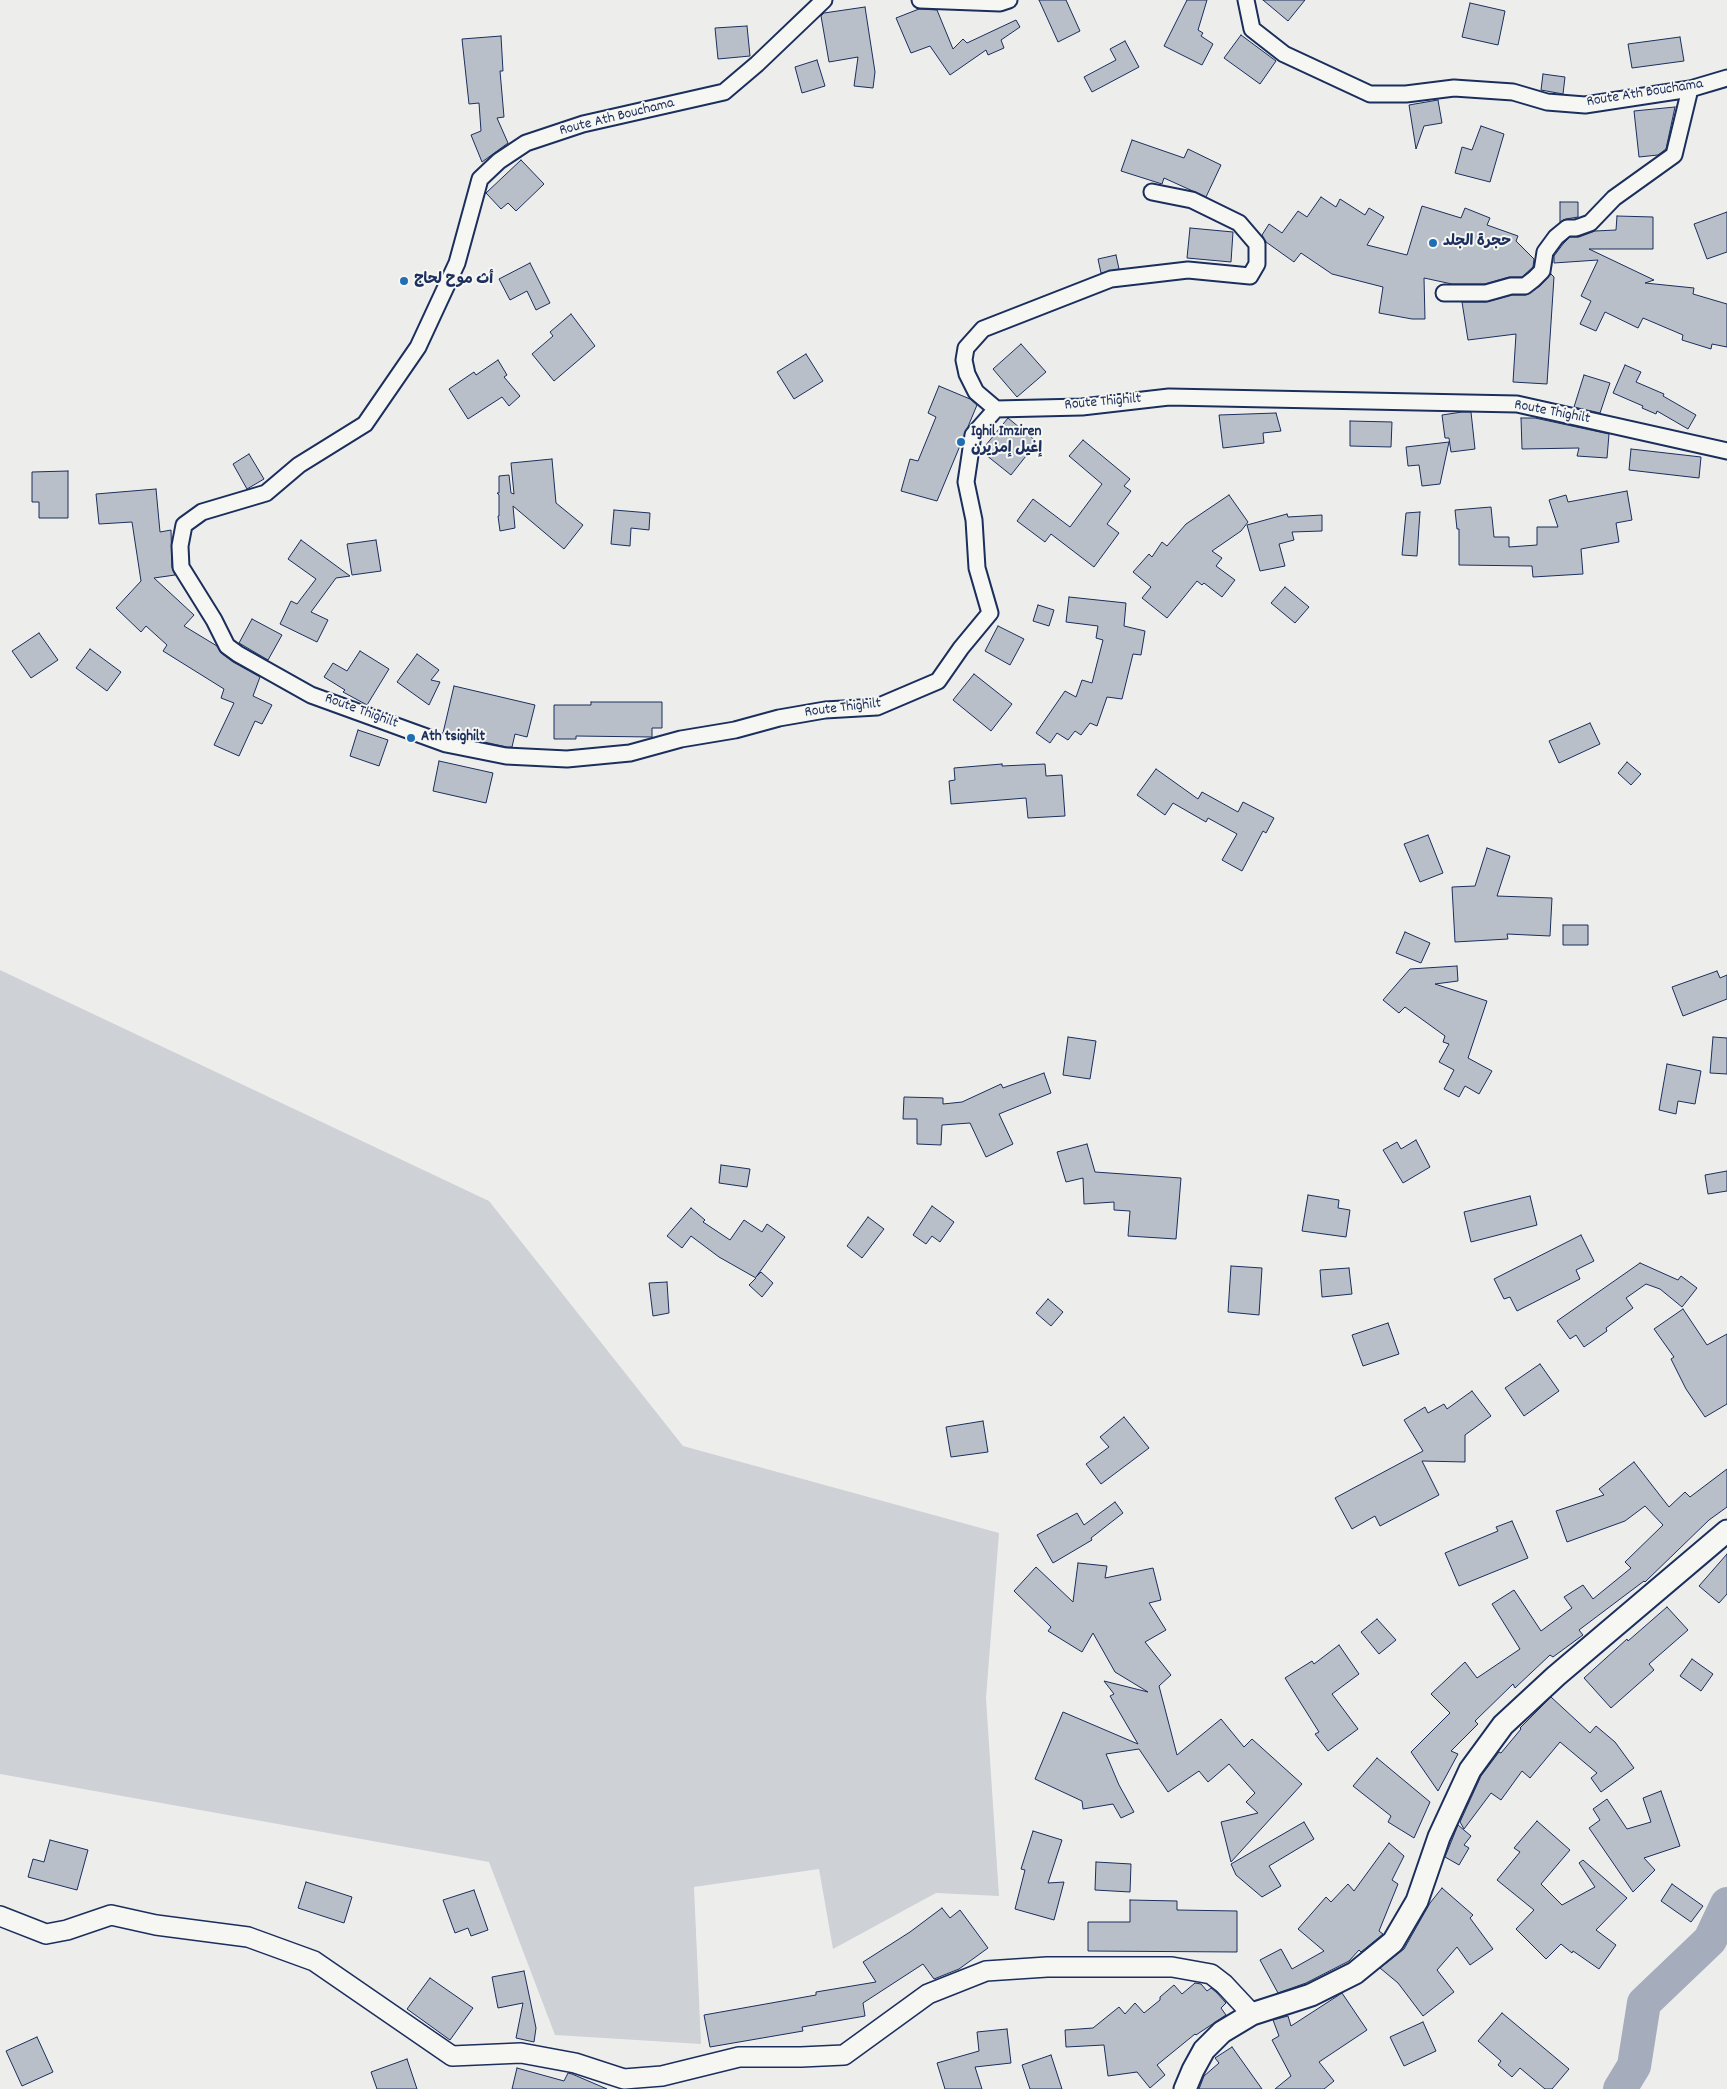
<!DOCTYPE html>
<html>
<head>
<meta charset="utf-8">
<style>
  body { margin:0 }
  canvas { display:block; background:#edeeec }
</style>
</head>
<body>
<canvas width="1727" height="2089"></canvas>
<script>
const g = document.querySelector('canvas').getContext('2d');
g.lineJoin = 'round';
function fillPath(path, color) { g.fillStyle = color; g.fill(path, 'evenodd'); }
const toPath = rows => new Path2D(rows.map(r => 'M' + r).join(''));
function stroke(path, color, width, dash) { g.strokeStyle = color; g.lineWidth = width; g.lineCap = dash ? 'butt' : 'round'; g.setLineDash(dash || []); g.stroke(path); }
function drawText(font, color, halo, rows, align = 'center') {
  g.font = font + ' Dekko,"Playpen Sans Arabic",sans-serif'; g.lineWidth = 4; g.setLineDash([]); g.textBaseline = 'middle'; g.strokeStyle = halo; g.fillStyle = color; for (const [text, x, y, turn = 0] of rows) {
    g.save(); g.translate(x, y); g.rotate((+turn || 0) * Math.PI / 180); g.textAlign = isNaN(turn) ? turn : align; if (halo) g.strokeText(text, 0, 0); g.fillText(text, 0, 0); g.restore();
  }
}
const green = toPath([
  [0,970,489,1201,683,1446,999,1533,986,1698,999,1896,936,1893,833,1949,819,1869,694,1887,701,2044,555,2035,489,1862,0,1774]
]);
const river = toPath([
  [1620,2089,1634,2066,1644,2003,1710,1940,1727,1904]
]);
const building = toPath([
  [1039,0,1066,0,1080,31,1058,42,1039,0],
  [1187,0,1207,0,1198,30,1203,33,1201,36,1213,44,1202,65,1164,46,1187,0],
  [1263,0,1305,0,1288,21,1263,0],
  [1470,3,1505,11,1498,45,1462,37,1470,3],
  [865,7,875,72,873,88,854,86,858,57,829,62,821,16,824,13,865,7],
  [919,9,937,10,953,49,963,39,967,43,1016,20,1020,27,1001,40,1004,48,988,55,986,50,950,75,930,46,911,53,896,18,919,9],
  [747,26,750,56,718,59,715,28,747,26],
  [1241,35,1276,61,1260,84,1224,58,1241,35],
  [501,36,503,71,500,71,504,117,497,118,508,143,482,162,471,135,481,131,479,103,469,104,462,39,501,36],
  [1680,37,1684,61,1632,68,1628,44,1680,37],
  [1125,41,1139,67,1092,92,1084,77,1116,60,1110,49,1125,41],
  [817,60,825,86,802,93,795,67,817,60],
  [1543,74,1565,77,1563,94,1541,90,1543,74],
  [1438,100,1442,123,1424,126,1416,149,1409,105,1438,100],
  [1675,107,1666,149,1658,155,1639,157,1634,111,1675,107],
  [1481,126,1504,134,1490,182,1455,173,1462,147,1472,150,1481,126],
  [1132,140,1184,158,1188,149,1221,165,1206,197,1164,178,1162,184,1121,171,1132,140],
  [521,160,544,184,516,211,508,203,501,209,486,193,521,160],
  [1321,197,1336,207,1340,199,1365,215,1369,208,1384,217,1367,245,1407,255,1422,206,1461,218,1465,208,1490,218,1487,225,1518,236,1516,241,1534,259,1533,267,1522,277,1509,277,1485,284,1452,284,1424,278,1425,319,1412,319,1379,313,1383,287,1332,274,1301,253,1294,262,1266,242,1262,235,1269,224,1282,233,1298,211,1307,217,1321,197],
  [1560,202,1578,202,1578,217,1566,219,1560,222,1560,202],
  [1727,212,1727,252,1707,259,1694,224,1727,212],
  [1617,216,1653,217,1653,249,1589,249,1654,280,1645,283,1694,288,1693,294,1727,304,1727,347,1712,344,1711,349,1682,340,1683,335,1643,318,1638,328,1605,312,1596,331,1580,324,1591,301,1581,296,1598,260,1554,263,1554,256,1563,244,1570,237,1579,237,1595,231,1616,230,1617,216],
  [1190,228,1233,232,1231,262,1187,258,1190,228],
  [1116,255,1119,269,1101,273,1098,259,1116,255],
  [530,263,550,303,536,310,527,291,510,300,499,279,530,263],
  [1551,274,1554,277,1547,384,1513,382,1516,334,1468,340,1462,302,1486,302,1512,295,1526,295,1540,286,1551,274],
  [571,314,595,346,554,381,532,354,553,336,550,332,571,314],
  [1021,344,1046,372,1017,397,993,369,1021,344],
  [806,354,823,381,794,399,777,372,806,354],
  [498,360,507,375,504,377,520,396,509,406,502,397,468,419,449,389,474,372,476,375,498,360],
  [1625,365,1641,372,1636,382,1664,394,1663,396,1696,415,1688,429,1657,411,1656,414,1642,408,1643,406,1613,393,1625,365],
  [1584,375,1610,383,1600,413,1574,407,1584,375],
  [939,386,970,399,977,405,937,501,901,491,910,459,918,461,936,417,928,413,939,386],
  [1462,412,1471,412,1475,449,1451,452,1449,438,1445,438,1442,415,1462,412],
  [1276,413,1281,431,1263,433,1264,443,1223,448,1219,415,1276,413],
  [1008,418,1037,442,1011,475,981,451,1008,418],
  [1521,418,1535,418,1609,434,1607,458,1577,456,1579,448,1522,449,1521,418],
  [1350,421,1392,422,1391,447,1350,446,1350,421],
  [1083,440,1130,479,1124,486,1131,491,1107,524,1119,533,1094,567,1051,534,1045,542,1017,521,1033,499,1070,527,1102,484,1069,456,1083,440],
  [1449,442,1440,484,1422,486,1419,465,1408,466,1406,447,1449,442],
  [1631,449,1701,457,1699,478,1629,470,1631,449],
  [249,454,264,479,247,489,233,464,249,454],
  [552,459,556,503,583,525,564,549,513,506,515,528,500,531,498,516,499,516,499,495,497,493,499,493,499,476,509,475,511,493,514,494,511,463,552,459],
  [68,471,68,518,39,518,39,502,32,502,32,472,68,471],
  [156,489,160,532,171,530,172,567,175,575,154,578,194,615,184,626,217,646,221,653,233,662,260,677,253,696,272,705,262,724,255,721,239,756,214,745,234,703,221,698,224,689,163,651,167,645,146,626,141,632,116,608,141,581,132,522,99,524,96,494,156,489],
  [1627,491,1632,520,1616,523,1619,542,1581,549,1583,574,1533,577,1532,566,1459,565,1459,529,1457,529,1455,510,1491,507,1494,537,1509,537,1509,547,1537,545,1537,527,1558,527,1549,500,1566,495,1568,502,1627,491],
  [1229,495,1248,522,1241,531,1212,551,1222,558,1216,566,1235,580,1222,597,1204,583,1202,585,1197,581,1167,618,1142,598,1151,587,1133,572,1149,554,1152,557,1162,542,1167,546,1186,524,1229,495],
  [614,510,650,513,649,530,631,528,630,546,611,544,614,510],
  [1420,512,1417,556,1402,555,1406,513,1420,512],
  [1287,514,1288,517,1322,515,1322,531,1292,532,1294,540,1279,544,1285,566,1260,571,1247,525,1287,514],
  [301,540,350,576,336,578,311,612,328,620,317,642,280,624,291,601,297,604,316,579,288,559,301,540],
  [376,540,381,571,352,575,347,544,376,540],
  [1285,587,1309,607,1295,623,1271,603,1285,587],
  [1069,597,1126,603,1124,626,1145,631,1141,655,1133,654,1122,699,1107,697,1097,726,1090,723,1081,735,1075,731,1068,740,1057,733,1050,743,1036,733,1065,691,1076,697,1082,680,1092,683,1103,640,1096,638,1098,626,1066,622,1069,597],
  [1038,605,1054,610,1049,626,1033,621,1038,605],
  [252,619,282,635,268,660,239,643,252,619],
  [998,626,1024,639,1010,665,985,651,998,626],
  [39,633,58,660,31,678,12,651,39,633],
  [90,649,121,672,107,691,76,668,90,649],
  [360,651,389,669,367,705,343,692,345,690,324,677,333,663,347,671,360,651],
  [417,654,439,670,431,680,440,682,429,705,397,682,417,654],
  [974,674,1012,704,991,731,953,700,974,674],
  [454,686,535,705,527,737,515,734,512,747,507,747,443,733,454,686],
  [591,702,662,702,662,728,652,728,652,737,576,736,576,739,554,739,554,705,591,705,591,702],
  [1590,723,1600,744,1559,763,1549,741,1590,723],
  [358,730,388,740,379,766,350,756,358,730],
  [439,761,493,773,486,803,433,791,439,761],
  [1627,762,1641,774,1631,785,1618,773,1627,762],
  [1002,764,1002,766,1045,764,1046,776,1062,775,1065,816,1028,818,1026,798,951,804,949,781,955,780,954,768,1002,764],
  [1156,769,1198,799,1202,792,1238,812,1243,802,1274,818,1266,833,1263,831,1242,871,1222,860,1237,834,1208,818,1206,822,1173,803,1165,815,1137,795,1156,769],
  [1428,835,1443,873,1420,882,1404,844,1428,835],
  [1487,848,1510,856,1497,896,1552,898,1550,936,1507,934,1508,939,1455,942,1452,887,1475,886,1487,848],
  [1563,925,1588,925,1588,945,1563,945,1563,925],
  [1405,932,1430,943,1421,963,1396,953,1405,932],
  [1457,966,1458,981,1435,984,1487,1001,1468,1058,1492,1071,1479,1094,1465,1086,1459,1097,1444,1089,1454,1070,1439,1062,1449,1044,1443,1042,1445,1036,1405,1007,1399,1013,1383,1000,1410,969,1457,966],
  [1717,971,1720,978,1727,975,1727,999,1683,1016,1672,987,1717,971],
  [1068,1037,1096,1041,1090,1079,1063,1075,1068,1037],
  [1713,1037,1727,1038,1727,1074,1710,1073,1713,1037],
  [1667,1064,1701,1071,1695,1104,1678,1101,1676,1114,1659,1110,1667,1064],
  [1044,1073,1051,1093,999,1114,1013,1144,986,1157,970,1123,942,1125,941,1145,917,1144,917,1119,903,1119,904,1097,943,1098,943,1104,962,1102,1001,1084,1003,1088,1044,1073],
  [1416,1140,1430,1167,1403,1183,1383,1150,1397,1142,1401,1149,1416,1140],
  [1087,1144,1095,1172,1181,1178,1176,1239,1128,1236,1130,1211,1114,1210,1114,1202,1084,1204,1083,1178,1066,1182,1057,1152,1087,1144],
  [721,1165,750,1169,747,1187,719,1183,721,1165],
  [1727,1171,1727,1191,1708,1194,1705,1175,1727,1171],
  [1308,1195,1339,1200,1338,1208,1350,1210,1346,1237,1302,1231,1308,1195],
  [1530,1196,1537,1225,1471,1242,1464,1212,1530,1196],
  [932,1206,954,1222,940,1242,932,1236,926,1244,913,1235,932,1206],
  [691,1208,705,1220,703,1222,730,1240,744,1220,762,1232,767,1224,785,1237,756,1277,761,1272,773,1283,762,1297,749,1285,756,1278,719,1257,691,1236,682,1248,667,1236,691,1208],
  [868,1217,884,1229,862,1258,847,1246,868,1217],
  [1581,1235,1594,1261,1576,1270,1580,1279,1517,1311,1510,1297,1504,1299,1494,1279,1581,1235],
  [1640,1263,1678,1280,1681,1276,1697,1288,1682,1307,1660,1289,1646,1284,1626,1298,1633,1308,1606,1328,1607,1331,1584,1347,1576,1335,1570,1339,1557,1321,1640,1263],
  [1231,1266,1262,1268,1259,1315,1228,1312,1231,1266],
  [1349,1268,1352,1294,1322,1297,1320,1270,1349,1268],
  [667,1282,669,1313,653,1316,649,1283,667,1282],
  [1048,1299,1063,1312,1051,1326,1036,1313,1048,1299],
  [1683,1309,1707,1345,1727,1334,1727,1404,1705,1417,1686,1389,1671,1359,1674,1357,1654,1329,1683,1309],
  [1388,1323,1399,1354,1363,1366,1352,1335,1388,1323],
  [1540,1364,1559,1391,1524,1416,1505,1388,1540,1364],
  [1472,1391,1491,1416,1465,1435,1465,1462,1422,1461,1439,1495,1380,1526,1375,1516,1352,1529,1335,1498,1423,1451,1404,1420,1425,1407,1428,1413,1444,1404,1447,1409,1472,1391],
  [1124,1417,1149,1448,1101,1484,1086,1464,1109,1447,1100,1437,1124,1417],
  [983,1421,988,1452,951,1457,946,1427,983,1421],
  [1634,1462,1669,1507,1685,1492,1690,1497,1727,1469,1727,1507,1709,1520,1645,1582,1644,1581,1579,1630,1583,1635,1553,1657,1550,1655,1515,1688,1513,1684,1475,1721,1478,1724,1451,1751,1458,1754,1438,1791,1411,1752,1450,1713,1431,1694,1465,1662,1477,1678,1520,1649,1492,1604,1514,1590,1541,1631,1572,1608,1564,1597,1583,1585,1593,1599,1631,1568,1625,1562,1663,1525,1645,1506,1625,1521,1567,1542,1556,1511,1604,1495,1599,1489,1634,1462],
  [1115,1502,1123,1513,1091,1538,1092,1540,1053,1563,1037,1535,1077,1513,1084,1525,1115,1502],
  [1512,1521,1528,1558,1459,1586,1445,1553,1498,1531,1496,1527,1512,1521],
  [1727,1554,1727,1594,1719,1603,1699,1586,1727,1554],
  [1078,1563,1107,1566,1105,1578,1153,1568,1161,1600,1149,1603,1166,1630,1145,1642,1171,1675,1159,1686,1177,1755,1221,1719,1244,1747,1252,1739,1302,1784,1231,1862,1221,1822,1258,1813,1246,1802,1255,1793,1229,1764,1208,1782,1199,1771,1168,1792,1139,1749,1106,1754,1119,1785,1134,1812,1121,1818,1113,1804,1083,1809,1082,1801,1035,1779,1063,1712,1138,1744,1110,1696,1114,1694,1104,1681,1148,1692,1115,1672,1093,1633,1082,1652,1048,1631,1051,1627,1014,1591,1036,1567,1073,1602,1078,1563],
  [1667,1607,1688,1630,1649,1664,1654,1670,1611,1708,1584,1678,1627,1639,1628,1641,1667,1607],
  [1377,1619,1396,1640,1379,1654,1361,1632,1377,1619],
  [1339,1645,1359,1674,1332,1694,1358,1729,1328,1751,1315,1734,1319,1732,1285,1678,1312,1661,1314,1664,1339,1645],
  [1692,1659,1713,1674,1701,1691,1680,1676,1692,1659],
  [1551,1697,1590,1733,1596,1726,1615,1742,1634,1768,1601,1792,1591,1778,1597,1773,1560,1742,1530,1778,1522,1771,1501,1800,1491,1793,1464,1829,1460,1822,1481,1776,1499,1752,1501,1753,1521,1729,1520,1728,1551,1697],
  [1377,1758,1430,1802,1414,1838,1388,1822,1391,1816,1353,1786,1377,1758],
  [1661,1791,1680,1846,1644,1858,1655,1870,1633,1892,1589,1828,1600,1820,1593,1809,1607,1799,1627,1829,1651,1822,1643,1798,1661,1791],
  [1537,1821,1570,1850,1541,1884,1562,1905,1595,1887,1579,1863,1583,1860,1627,1898,1596,1930,1616,1945,1599,1969,1573,1951,1572,1953,1561,1944,1546,1959,1516,1929,1534,1910,1497,1880,1520,1852,1514,1848,1537,1821],
  [1304,1822,1314,1839,1269,1866,1281,1886,1262,1897,1236,1875,1231,1864,1304,1822],
  [1458,1825,1471,1836,1464,1845,1469,1848,1459,1865,1445,1857,1458,1825],
  [1033,1831,1062,1840,1048,1883,1064,1882,1054,1920,1015,1909,1025,1870,1021,1869,1033,1831],
  [50,1840,88,1850,77,1890,28,1877,33,1859,44,1862,50,1840],
  [1389,1843,1404,1856,1392,1880,1398,1884,1379,1931,1383,1934,1361,1952,1359,1950,1349,1961,1306,1983,1278,1993,1260,1960,1281,1949,1292,1969,1324,1951,1298,1929,1326,1897,1331,1902,1348,1884,1354,1891,1389,1843],
  [1096,1862,1131,1864,1130,1892,1095,1890,1096,1862],
  [306,1882,352,1897,344,1923,298,1908,306,1882],
  [1672,1884,1703,1906,1691,1922,1661,1901,1672,1884],
  [1442,1888,1473,1915,1470,1918,1493,1949,1470,1965,1457,1947,1437,1970,1454,1992,1423,2016,1398,1983,1380,1968,1404,1949,1430,1903,1442,1888],
  [474,1890,488,1930,471,1936,468,1928,455,1933,443,1900,474,1890],
  [1130,1900,1177,1901,1177,1910,1237,1911,1237,1952,1088,1951,1088,1922,1130,1922,1130,1900],
  [942,1908,950,1918,960,1910,988,1948,959,1969,934,1979,923,1964,863,2003,865,2016,802,2027,803,2031,710,2047,704,2015,816,1995,816,1992,876,1982,863,1962,910,1932,942,1908],
  [524,1971,536,2028,534,2042,516,2038,523,2003,498,2008,492,1977,524,1971],
  [430,1978,473,2008,450,2040,407,2009,430,1978],
  [1195,1983,1201,1984,1207,1991,1211,1988,1216,1992,1226,2003,1221,2008,1226,2015,1196,2035,1195,2034,1157,2065,1165,2075,1150,2088,1137,2072,1108,2076,1104,2045,1066,2047,1065,2030,1093,2028,1119,2007,1125,2014,1135,2003,1144,2013,1160,2000,1160,1997,1174,1985,1182,1994,1195,1983],
  [1342,1993,1367,2030,1319,2062,1334,2081,1324,2089,1275,2089,1291,2076,1272,2040,1279,2036,1273,2020,1288,2016,1291,2026,1342,1993],
  [1502,2013,1569,2069,1552,2089,1545,2089,1520,2068,1512,2077,1498,2065,1501,2061,1478,2041,1502,2013],
  [1423,2022,1436,2051,1404,2066,1390,2037,1423,2022],
  [1007,2029,1011,2063,975,2067,982,2089,945,2089,937,2063,979,2051,977,2032,1007,2029],
  [37,2037,53,2072,22,2086,6,2051,37,2037],
  [1232,2047,1262,2089,1199,2089,1204,2076,1219,2063,1215,2058,1232,2047],
  [1051,2055,1062,2089,1030,2089,1022,2065,1051,2055],
  [407,2059,417,2089,377,2089,371,2072,407,2059],
  [517,2068,564,2081,568,2073,572,2074,607,2089,512,2089,517,2068]
]);
const minor = toPath([
  [824,0,757,64,724,92,583,124,526,143,499,161,480,179,457,263,418,347,365,424,299,465,266,493,202,512,184,525,180,546,181,567,214,620,227,646,238,654,311,695,446,744,506,756,567,759,630,753,681,739,735,730,779,718,825,710,877,707,938,681,961,648,990,613,977,568,974,520,966,482,973,435,996,409,1082,407,1169,397,1517,404,1727,451],
  [920,0,1000,3,1009,0],
  [1246,0,1252,29,1284,54,1370,94,1406,94,1454,88,1513,92,1547,102,1585,105,1690,89,1727,78],
  [1444,293,1486,293,1511,286,1525,286,1534,279,1542,271,1545,252,1556,237,1567,228,1576,228,1590,223,1614,198,1674,155,1690,89],
  [996,409,976,392,967,374,964,360,966,348,983,329,1111,279,1188,270,1250,276,1257,264,1257,244,1239,223,1192,200,1152,192]
]);
const tertiary = toPath([
  [0,1916,46,1934,67,1930,111,1915,156,1925,248,1937,314,1961,452,2056,521,2053,575,2063,624,2079,662,2076,739,2057,801,2057,844,2055,928,1994,986,1971,1047,1967,1172,1967,1211,1974,1224,1984,1252,2014]
]);
const secondary = toPath([
  [1185,2089,1193,2070,1204,2050,1222,2032,1252,2014,1311,1995,1355,1973,1393,1942,1417,1901,1439,1837,1470,1770,1503,1725,1556,1676,1727,1531]
]);
const markers = [
  [1433,243,5,"#1f6fb2"],
  [404,281,5,"#1f6fb2"],
  [961,442,5,"#1f6fb2"],
  [411,738,5,"#1f6fb2"]
];
const streetNames = [
  ["Route Ath Bouchama",1645,94,-9],
  ["Route Ath Bouchama",617,118,-14],
  ["Route Thighilt",1103,403,-5],
  ["Route Thighilt",1552,413,11],
  ["Route Thighilt",843,709,-7],
  ["Route Thighilt",361,712,20]
];
const poiNames = [
  ["حجرة الجلد",1443,243],
  ["أث موح لحاج",414,281],
  ["Ighil Imziren",971,433],
  ["إغيل إمزيرن",971,450],
  ["Ath tsighilt",421,738]
];
fillPath(green, '#ced2d7');
stroke(river, '#a5acbc', 34);
fillPath(building, '#b9bfc8');
stroke(building, '#1b2f5e', 1);
stroke(minor, '#1b2f5e', 19);
stroke(tertiary, '#1b2f5e', 22);
stroke(secondary, '#1b2f5e', 25);
stroke(minor, '#f6f6f2', 15);
stroke(tertiary, '#f6f6f2', 19);
stroke(secondary, '#f6f6f2', 21);
for (const [x, y, r, color] of markers) { const dot = new Path2D(); dot.arc(x, y, r, 0, 2 * Math.PI); g.fillStyle = color; g.fill(dot); stroke(dot, '#f6f6f2', 2); }
drawText('15px', '#1b2f5e', '#f6f6f2', streetNames);
drawText('bold 15px', '#1b2f5e', '#f6f6f2', poiNames, 'left');
</script>
</body>
</html>
